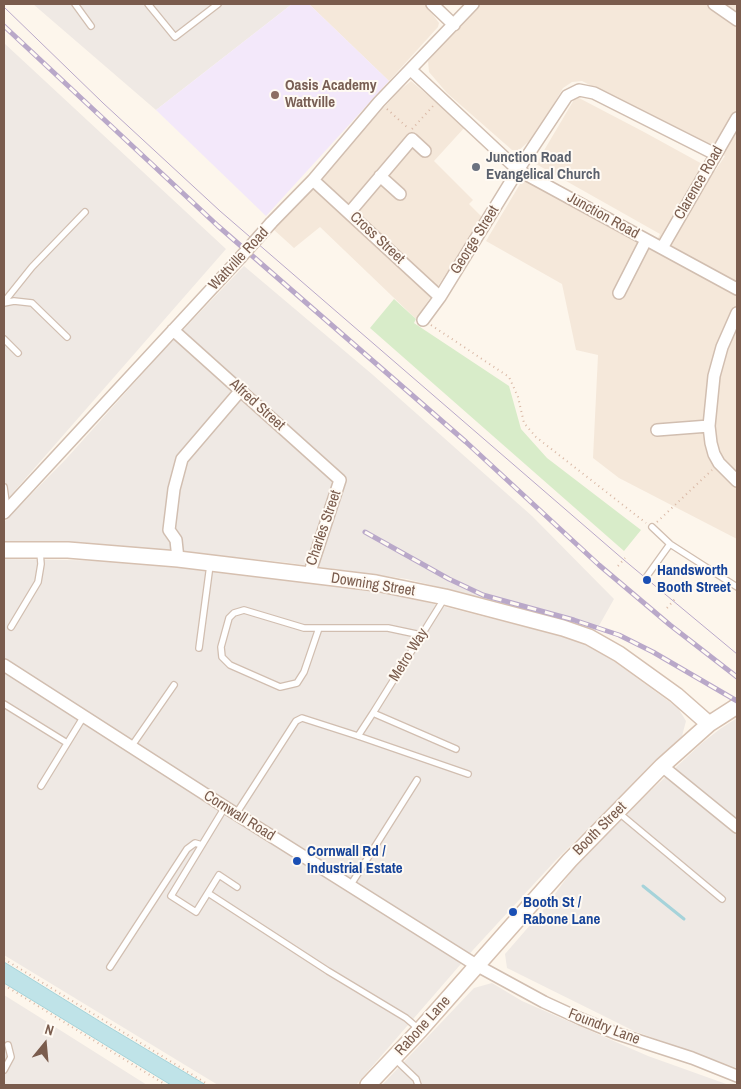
<!DOCTYPE html>
<html>
<head>
<meta charset="utf-8">
<style>
  body { margin:0 }
  #map { position:relative; width:741px; height:1089px; overflow:hidden; background:#fdf6ec; font-family:"Archivo Narrow",sans-serif }
  canvas { display:block }
  .frame { position:absolute; inset:0; border:5px solid #7a5c4d; pointer-events:none }
  .north { position:absolute; left:20px; top:1019px; width:50px; height:50px; -webkit-text-stroke:4px #fffaf3; paint-order:stroke; rotate:17deg; font-size:14px; font-weight:700; line-height:20px; text-align:center; color:#7a5c4d }
  .north::after { content:''; display:block; margin:auto; width:18px; height:22px; background:#7a5c4d; clip-path:polygon(50% 0,100% 100%,50% 72%,0 100%) }
</style>
</head>
<body>
<div id="map">
<canvas width="741" height="1089"></canvas>
<div class="frame"></div>
<div class="north">N</div>
</div>
<script>
const g = document.querySelector('canvas').getContext('2d');
g.lineJoin = 'round';
function fillPath(path, color) { g.fillStyle = color; g.fill(path, 'evenodd'); }
const toPath = rows => new Path2D(rows.map(r => 'M' + r).join(''));
function stroke(path, color, width, dash) { g.strokeStyle = color; g.lineWidth = width; g.lineCap = dash ? 'butt' : 'round'; g.setLineDash(dash || []); g.stroke(path); }
function drawText(font, color, halo, rows, align = 'center') {
  g.font = font + ' "Archivo Narrow",sans-serif'; g.lineWidth = 4; g.setLineDash([]); g.textBaseline = 'middle'; g.strokeStyle = halo; g.fillStyle = color; for (const [text, x, y, turn = 0] of rows) {
    g.save(); g.translate(x, y); g.rotate((+turn || 0) * Math.PI / 180); g.textAlign = isNaN(turn) ? turn : align; if (halo) g.strokeText(text, 0, 0); g.fillText(text, 0, 0); g.restore();
  }
}
const residential = toPath([
  [309,4,425,4,439,23,438,27,389,81],
  [478,4,737,4,737,539,619,478,593,458,598,355,576,350,562,284,486,241,523,179,653,248,660,234,536,164,575,98,579,98,644,132,715,171,725,156,582,81,572,82,563,88,535,136,519,150,512,150,447,93,429,72,428,61],
  [411,81,465,127,434,161,473,200,469,204,482,217,469,239,416,319,320,227,294,248,273,229,399,91]
]);
const industrial = toPath([
  [33,4,292,4,156,110],
  [4,43,226,249,4,503],
  [244,266,373,375,532,516,614,599,596,631,494,601,407,579,282,562,193,553,63,544,4,542,4,522,66,459,162,352],
  [4,559,125,561,364,589,402,596,589,643,678,708,686,721,682,736,556,860,473,950,356,1085,218,1085,4,955],
  [737,718,737,1068,634,1031,507,968,505,954,544,909,576,865,631,809,702,743,720,729],
  [492,983,522,1001,648,1056,729,1085,382,1085,474,988],
  [4,995,52,1025,147,1085,4,1085]
]);
const education = toPath([
  [292,4,309,4,389,81,266,216,156,110]
]);
const green = toPath([
  [394,299,416,319,414,323,509,386,521,429,547,458,641,530,624,551,370,328]
]);
const water = toPath([
  [4,962,104,1024,206,1085,171,1085,4,983,4,962]
]);
const stream = toPath([
  [643,886,684,919]
]);
const path = toPath([
  [387,109,409,129],
  [412,129,434,105],
  [431,325,509,377,518,397,524,423,536,437,646,523],
  [657,522,712,470],
  [618,566,625,558],
  [667,608,675,599],
  [4,959,209,1085],
  [4,985,166,1085]
]);
const lane = toPath([
  [75,4,91,26],
  [148,4,175,37,218,4],
  [4,302,32,267,85,212],
  [4,303,14,301,32,303,67,337],
  [4,339,18,353],
  [4,487,7,509],
  [652,527,670,544,737,587],
  [647,576,670,544],
  [11,627,38,582,41,564,40,552],
  [319,628,304,672,297,683,280,687,230,665,222,657,221,647,229,618,234,613,244,610,304,628,388,628,421,635],
  [199,648,210,565],
  [4,704,67,743],
  [373,713,444,599],
  [358,736,373,713,456,749],
  [131,747,174,685],
  [41,786,84,716],
  [225,807,171,896,196,912,219,875,237,887],
  [619,813,722,899],
  [236,814,296,721,302,718,358,736,468,774],
  [350,886,417,780],
  [208,893,328,971,406,1018,420,1030],
  [110,967,187,849,195,843,202,845],
  [395,1059,416,1079,418,1085],
  [4,1070,11,1057,8,1045]
]);
const street = toPath([
  [432,4,454,25],
  [714,4,737,20],
  [411,70,518,170,737,289],
  [380,176,400,194],
  [313,180,440,297],
  [350,212,412,139,425,151],
  [271,223,313,180,379,102,473,4],
  [662,248,737,118],
  [619,293,646,240],
  [737,313,722,347,714,376,709,426,711,443,714,454,719,463,737,481],
  [423,320,440,297,518,170,567,96,579,90,594,93,715,154],
  [173,330,340,480,309,575],
  [657,430,709,426],
  [4,513,240,258],
  [178,559,176,540,169,530,174,489,182,459,241,390],
  [4,665,225,807,476,965,544,1002,581,1019,615,1033,692,1058,737,1076],
  [662,766,737,827]
]);
const secondary = toPath([
  [4,550,68,550,178,559,376,583,445,597,563,628,589,637,619,654,676,695,709,724],
  [368,1085,420,1030,570,860,662,766,709,724,737,706]
]);
const tram = toPath([
  [4,7,103,103,220,211,624,560,737,654]
]);
const rail = toPath([
  [4,26,218,226,466,442,599,565,670,625,737,677],
  [365,532,449,579,483,595,574,620,619,635,653,652,737,701]
]);
const streetBridge = toPath([
  [240,258,271,223]
]);
const markers = [
  [275,95,5,"#8d6e63"],
  [476,167,5,"#6b7280"],
  [647,580,5,"#1a4fb4"],
  [297,861,5,"#1a4fb4"],
  [513,912,5,"#1a4fb4"]
];
const educationNames = [
  ["Oasis Academy",285,86],
  ["Wattville",285,103]
];
const worshipNames = [
  ["Junction Road",486,158],
  ["Evangelical Church",486,175]
];
const streetNames = [
  ["Clarence Road",699,183,-60],
  ["Junction Road",603,216,29],
  ["Cross Street",377,238,43],
  ["George Street",475,240,-58],
  ["Wattville Road",239,259,-47],
  ["Alfred Street",257,405,42],
  ["Charles Street",324,528,-71],
  ["Downing Street",373,585,9],
  ["Metro Way",409,655,-58],
  ["Cornwall Road",239,816,32],
  ["Booth Street",600,829,-45],
  ["Rabone Lane",423,1026,-48],
  ["Foundry Lane",604,1027,21]
];
const transitNames = [
  ["Handsworth",657,571],
  ["Booth Street",657,588],
  ["Cornwall Rd /",307,852],
  ["Industrial Estate",307,869],
  ["Booth St /",523,903],
  ["Rabone Lane",523,920]
];
fillPath(residential, '#f5e8da');
fillPath(industrial, '#efe9e4');
fillPath(education, '#f3e8fa');
fillPath(green, '#d8ecc9');
fillPath(water, '#bfe3e8');
stroke(water, '#a5d3da', 1);
stroke(stream, '#a5d3da', 3);
stroke(lane, '#d1beb0', 8);
stroke(street, '#d1beb0', 14);
stroke(secondary, '#d6c0b0', 18);
stroke(path, '#d9b8a5', 2, [1, 4]);
stroke(lane, '#fff', 5.5);
stroke(street, '#fff', 11);
stroke(secondary, '#fff', 15);
stroke(tram, '#b9a8c9', 1);
stroke(rail, '#b9a8c9', 5);
stroke(rail, '#fffaf3', 3, [9]);
stroke(streetBridge, '#d1beb0', 14, []);
stroke(streetBridge, '#fff', 11);
for (const [x, y, r, color] of markers) { const dot = new Path2D(); dot.arc(x, y, r, 0, 2 * Math.PI); g.fillStyle = color; g.fill(dot); stroke(dot, '#fffaf3', 2); }
drawText('bold 15px', '#785e54', '#fffaf3', educationNames, 'left');
drawText('bold 15px', '#5b616d', '#fffaf3', worshipNames, 'left');
drawText('15px', '#7a5c4d', '#fffaf3', streetNames);
drawText('bold 15px', '#164399', '#fffaf3', transitNames, 'left');
</script>
</body>
</html>
